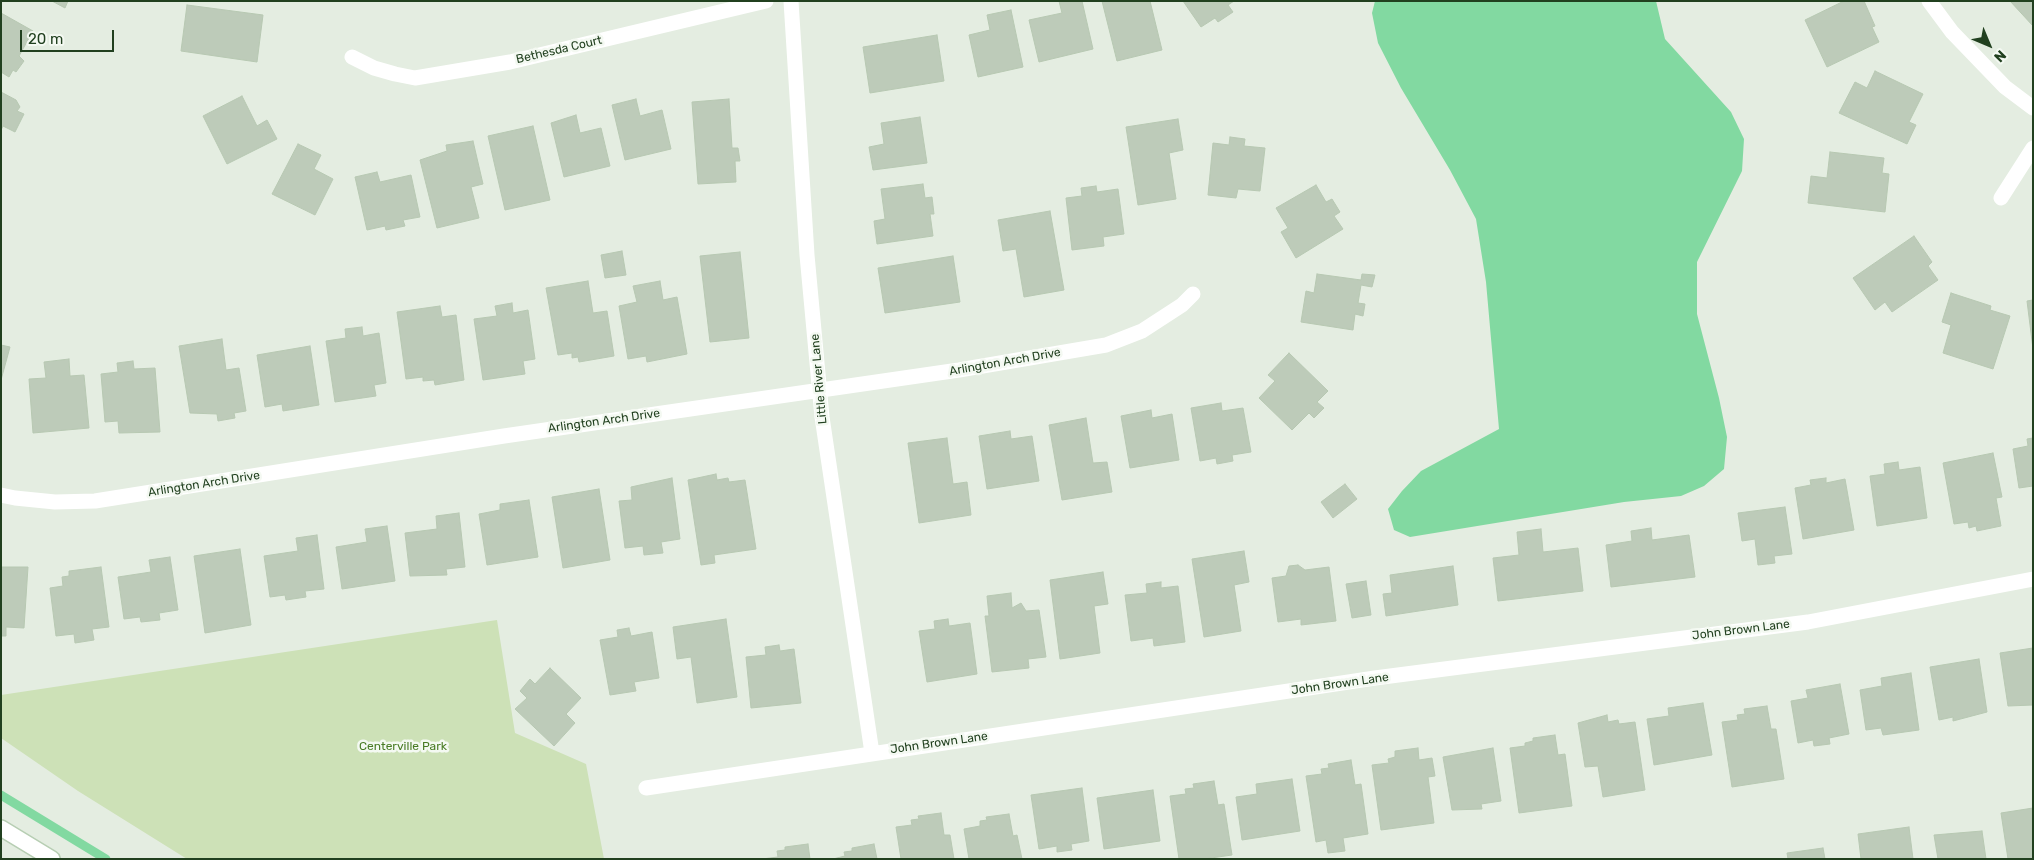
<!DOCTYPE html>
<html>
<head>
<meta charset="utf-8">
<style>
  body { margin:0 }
  #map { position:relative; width:2034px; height:860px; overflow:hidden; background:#e4ede1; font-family:Rubik,sans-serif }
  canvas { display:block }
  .frame { position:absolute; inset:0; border:2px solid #21401f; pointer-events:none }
  .north { position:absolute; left:1964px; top:20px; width:50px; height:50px; -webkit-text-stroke:4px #f4f9f2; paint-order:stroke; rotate:135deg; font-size:14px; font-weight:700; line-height:20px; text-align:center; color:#21401f }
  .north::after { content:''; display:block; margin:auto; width:18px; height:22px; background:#21401f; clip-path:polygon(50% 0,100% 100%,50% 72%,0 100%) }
  .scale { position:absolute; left:20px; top:30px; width:94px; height:22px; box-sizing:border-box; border:2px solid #21401f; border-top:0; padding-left:6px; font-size:15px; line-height:18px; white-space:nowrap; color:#21401f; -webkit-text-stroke:4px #f4f9f2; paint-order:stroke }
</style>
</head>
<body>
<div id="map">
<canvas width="2034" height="860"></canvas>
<div class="frame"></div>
<div class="north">N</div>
<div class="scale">20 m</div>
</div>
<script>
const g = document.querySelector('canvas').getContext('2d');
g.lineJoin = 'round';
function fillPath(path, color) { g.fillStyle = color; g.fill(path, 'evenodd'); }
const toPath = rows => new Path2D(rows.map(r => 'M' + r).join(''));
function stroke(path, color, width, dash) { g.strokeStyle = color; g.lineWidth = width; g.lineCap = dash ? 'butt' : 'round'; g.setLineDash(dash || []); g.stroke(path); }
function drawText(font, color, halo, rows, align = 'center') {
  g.font = font + ' Rubik,sans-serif'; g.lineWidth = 5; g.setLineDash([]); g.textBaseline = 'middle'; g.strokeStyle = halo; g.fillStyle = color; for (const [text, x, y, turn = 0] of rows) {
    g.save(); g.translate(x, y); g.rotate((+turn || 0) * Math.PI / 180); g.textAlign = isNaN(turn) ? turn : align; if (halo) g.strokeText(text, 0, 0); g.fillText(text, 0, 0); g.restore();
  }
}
const green = toPath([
  [497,620,515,733,586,764,604,859,187,859,78,791,1,738,1,695]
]);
const water = toPath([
  [1375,1,1656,1,1665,39,1731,112,1744,139,1742,171,1697,262,1697,314,1719,398,1727,437,1724,469,1704,486,1681,496,1624,502,1410,537,1394,530,1388,509,1402,491,1421,471,1499,429,1486,282,1476,219,1450,170,1401,88,1378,43,1372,13]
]);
const stream = toPath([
  [1,795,106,859]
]);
const building = toPath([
  [52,1,68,1,65,8,52,1],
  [1059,1,1082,1,1093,49,1039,62,1029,20,1062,13,1059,1],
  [1102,1,1150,1,1162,50,1117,61,1102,1],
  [1183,1,1234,1,1228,5,1233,12,1218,22,1215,18,1201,27,1183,1],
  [1844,1,1864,1,1875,26,1872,27,1879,42,1827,67,1805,20,1844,1],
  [2010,1,2033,1,2033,26,2010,1],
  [187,5,263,15,257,62,181,51,187,5],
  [1011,10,1023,67,978,77,969,35,990,30,987,15,1011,10],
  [1,13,33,31,19,56,24,61,16,72,13,70,9,77,1,72,1,13],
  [937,35,944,81,870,93,863,47,937,35],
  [1875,71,1923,94,1909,122,1916,125,1907,144,1839,113,1855,82,1867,88,1875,71],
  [1,92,16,100,20,107,17,111,24,114,15,132,3,126,1,130,1,92],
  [242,96,257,126,267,120,277,139,227,164,203,116,242,96],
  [636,99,640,116,662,110,671,149,625,160,612,105,636,99],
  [729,99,732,148,738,148,740,161,735,161,736,182,698,184,692,102,729,99],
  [576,115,580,133,601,128,610,166,564,177,551,123,576,115],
  [920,117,927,163,873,170,869,147,884,144,881,123,920,117],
  [1178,119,1183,150,1169,153,1176,199,1138,205,1126,127,1178,119],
  [533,126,550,200,505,210,488,136,533,126],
  [1230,137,1245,139,1244,146,1265,148,1260,191,1238,189,1236,198,1208,195,1213,143,1229,145,1230,137],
  [473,141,483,184,471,187,479,218,437,228,420,160,447,151,446,145,473,141],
  [298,144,321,155,314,169,333,179,315,215,272,194,298,144],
  [1830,152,1884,158,1882,173,1889,174,1885,212,1808,203,1811,176,1827,178,1830,152],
  [377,172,380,182,411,175,420,217,403,220,405,226,386,230,385,226,367,230,355,177,377,172],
  [923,184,925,198,932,197,934,214,930,214,933,236,877,244,874,221,885,219,881,189,923,184],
  [1316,185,1326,202,1332,199,1340,212,1334,216,1343,229,1296,258,1281,232,1288,228,1276,208,1316,185],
  [1096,186,1097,192,1118,189,1124,234,1103,237,1104,246,1072,250,1066,198,1082,196,1081,188,1096,186],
  [1050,211,1064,290,1024,297,1016,249,1003,251,998,220,1050,211],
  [1914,236,1932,262,1928,266,1938,280,1892,312,1885,302,1875,310,1853,278,1914,236],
  [622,251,626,275,605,278,601,255,622,251],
  [740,252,749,338,710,342,700,256,740,252],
  [953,256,960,302,885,313,878,268,953,256],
  [1317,274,1361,280,1362,274,1375,275,1372,287,1361,285,1358,303,1365,304,1363,316,1355,314,1353,330,1301,322,1306,291,1314,293,1317,274],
  [588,281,593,313,607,311,614,356,579,362,578,357,572,358,572,353,558,355,546,288,588,281],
  [660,281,663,300,677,297,687,354,647,362,646,356,628,359,619,306,637,302,633,286,660,281],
  [1951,293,1991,306,1990,310,2010,316,1993,369,1943,353,1951,325,1942,322,1951,293],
  [2033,300,2033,349,2027,301,2033,300],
  [512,303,513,313,528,310,535,359,523,361,525,374,483,380,474,319,497,316,495,306,512,303],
  [440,306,442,317,456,315,464,380,435,385,434,380,423,381,423,377,406,379,397,312,440,306],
  [362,327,363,336,379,333,386,383,374,385,376,396,335,402,326,341,346,338,345,329,362,327],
  [222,339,226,370,239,368,246,411,234,413,235,418,218,421,217,414,190,413,179,346,222,339],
  [1,345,10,347,1,380,1,345],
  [310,346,319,405,283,411,282,404,265,407,257,355,310,346],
  [1289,353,1328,391,1317,402,1324,408,1314,418,1309,413,1292,430,1259,398,1275,381,1268,375,1289,353],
  [69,359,70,376,84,375,89,428,33,433,29,379,46,378,44,362,69,359],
  [133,361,134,369,155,368,160,432,119,433,118,421,105,422,101,374,118,372,117,363,133,361],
  [1221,403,1222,411,1243,408,1251,452,1232,455,1233,461,1217,464,1216,458,1200,461,1191,408,1221,403],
  [1151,410,1152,418,1172,414,1179,460,1130,468,1121,416,1151,410],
  [1086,418,1093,463,1107,462,1112,492,1062,500,1049,425,1086,418],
  [1010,431,1011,439,1032,436,1039,481,987,489,979,436,1010,431],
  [947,438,953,484,967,482,971,515,919,523,908,443,947,438],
  [2033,438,2033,486,2019,488,2013,449,2028,446,2027,439,2033,438],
  [1993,453,2002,497,1996,498,2001,526,1977,531,1976,526,1969,528,1968,522,1954,524,1943,463,1993,453],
  [1898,462,1899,470,1920,467,1927,518,1877,526,1870,476,1885,474,1884,464,1898,462],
  [716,474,717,480,728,478,729,482,745,480,756,549,714,555,715,563,701,565,688,480,716,474],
  [672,478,680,539,661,542,663,553,644,555,643,546,625,548,619,501,632,500,631,487,672,478],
  [1826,478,1826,483,1845,479,1854,530,1803,539,1795,488,1811,485,1810,480,1826,478],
  [1345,484,1357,499,1333,518,1321,502,1345,484],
  [599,489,610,560,563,568,552,497,599,489],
  [529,500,538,557,487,565,479,514,500,510,500,504,529,500],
  [1785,507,1792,554,1774,556,1775,563,1758,565,1755,539,1742,541,1738,513,1785,507],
  [459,513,465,567,446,569,447,575,410,576,405,533,437,529,436,516,459,513],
  [387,526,395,581,342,589,336,547,367,542,365,529,387,526],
  [1651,528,1652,540,1689,535,1695,577,1611,587,1606,545,1632,541,1631,531,1651,528],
  [1541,529,1543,552,1578,548,1583,591,1498,601,1493,558,1519,555,1517,532,1541,529],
  [317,535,324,589,305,591,306,597,286,600,285,595,270,597,264,556,298,551,296,538,317,535],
  [240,549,251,625,205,633,194,556,240,549],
  [1244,551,1249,582,1234,585,1241,631,1204,637,1192,559,1244,551],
  [170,557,178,610,159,613,160,620,141,622,140,617,124,619,118,577,151,572,149,560,170,557],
  [1298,565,1305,570,1329,567,1336,621,1301,625,1301,619,1278,622,1272,578,1286,576,1289,566,1298,565],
  [1453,566,1458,605,1386,616,1383,594,1392,593,1390,575,1453,566],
  [1,567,28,567,24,628,6,627,6,636,1,636,1,567],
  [101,567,109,627,92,629,94,640,75,643,74,634,56,636,50,588,63,586,62,577,69,576,69,571,101,567],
  [1103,572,1108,604,1094,606,1100,653,1060,659,1050,580,1103,572],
  [1366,581,1371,615,1352,618,1346,584,1366,581],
  [1161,582,1161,588,1178,586,1185,642,1154,646,1153,638,1131,641,1125,595,1147,593,1146,584,1161,582],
  [1011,593,1012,608,1021,603,1026,611,1039,610,1046,657,1028,659,1029,668,992,672,985,616,989,616,987,596,1011,593],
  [726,619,737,697,697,703,691,657,677,659,673,627,726,619],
  [948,619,949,626,970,623,977,674,927,682,919,631,935,629,934,621,948,619],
  [629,628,631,636,652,632,659,678,634,682,636,691,610,695,600,640,618,637,617,630,629,628],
  [779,645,780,651,794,649,801,703,751,708,746,657,766,655,765,647,779,645],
  [2033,648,2033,705,2008,706,2000,653,2033,648],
  [1979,659,1987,712,1953,721,1953,717,1939,720,1930,667,1979,659],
  [550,668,581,698,566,714,575,723,554,746,515,709,527,698,520,691,530,679,535,684,550,668],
  [1911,673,1919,730,1883,735,1881,728,1866,730,1860,690,1882,686,1881,678,1911,673],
  [1840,684,1849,734,1829,738,1830,744,1814,746,1813,740,1798,743,1791,701,1808,698,1806,690,1840,684],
  [1703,703,1712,755,1654,765,1647,719,1669,716,1668,708,1703,703],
  [1767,706,1771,729,1776,729,1784,779,1732,787,1722,722,1738,720,1737,715,1745,714,1744,709,1767,706],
  [1607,715,1608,722,1618,720,1619,724,1635,722,1645,790,1603,797,1598,766,1585,767,1578,723,1607,715],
  [1555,735,1558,755,1565,754,1572,806,1519,813,1510,748,1525,746,1525,743,1533,741,1533,738,1555,735],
  [1418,748,1419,760,1432,758,1435,776,1428,777,1434,823,1381,830,1372,765,1389,763,1388,759,1395,757,1395,751,1418,748],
  [1493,748,1501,801,1481,804,1482,809,1452,810,1443,757,1493,748],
  [1351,760,1355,785,1361,784,1368,834,1343,838,1345,851,1328,853,1326,840,1316,842,1306,776,1322,774,1321,769,1329,768,1328,764,1351,760],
  [1292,779,1300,831,1242,840,1236,797,1257,794,1256,784,1292,779],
  [1214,781,1218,805,1224,804,1232,855,1204,859,1179,859,1170,796,1186,794,1185,789,1194,788,1193,784,1214,781],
  [1082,788,1089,841,1071,844,1072,850,1057,852,1057,846,1039,849,1031,795,1082,788],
  [1153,790,1160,841,1104,849,1097,798,1153,790],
  [2033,808,2033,859,2008,859,2001,813,2033,808],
  [941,813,944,835,950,835,954,859,901,859,896,827,912,825,911,820,919,819,918,816,941,813],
  [1009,814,1013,836,1017,835,1022,859,969,859,964,829,980,826,980,821,987,820,986,817,1009,814],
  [1909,827,1913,859,1861,859,1858,834,1909,827],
  [1982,831,1986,859,1938,859,1934,835,1982,831],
  [808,844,810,859,762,859,778,857,777,851,785,850,785,847,808,844],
  [874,844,877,859,833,859,845,856,844,852,852,851,852,848,874,844],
  [1823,848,1825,859,1788,859,1787,853,1823,848]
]);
const street = toPath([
  [791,1,807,255,822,417,872,753],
  [1929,1,1952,32,2005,87,2033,108],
  [352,57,374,68,395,74,415,78,510,62,766,1],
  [2001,198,2033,148],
  [1,495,15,498,55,502,95,501,504,436,959,370,1106,345,1142,331,1182,305,1193,294],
  [646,788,1375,678,1808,622,2033,579]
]);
const secondary = toPath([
  [1,828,52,859]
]);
const streetNames = [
  ["Bethesda Court",559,50,-13],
  ["Arlington Arch Drive",1005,362,-10],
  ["Little River Lane",819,379,-95],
  ["Arlington Arch Drive",604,421,-8],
  ["Arlington Arch Drive",204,484,-9],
  ["John Brown Lane",1741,630,-7],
  ["John Brown Lane",1340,684,-8],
  ["John Brown Lane",939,743,-8]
];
const parkNames = [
  ["Centerville Park",403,747]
];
fillPath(green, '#cde1b7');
fillPath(water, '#82d9a1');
stroke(stream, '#82d9a1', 9);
fillPath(building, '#bdcbb9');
stroke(building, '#b7c8b2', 1);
stroke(secondary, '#b7ceb3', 18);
stroke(street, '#fff', 15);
stroke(secondary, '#fff', 15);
drawText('12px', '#21401f', '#f4f9f2', streetNames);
drawText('12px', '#487b24', '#f4f9f2', parkNames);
</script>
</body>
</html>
